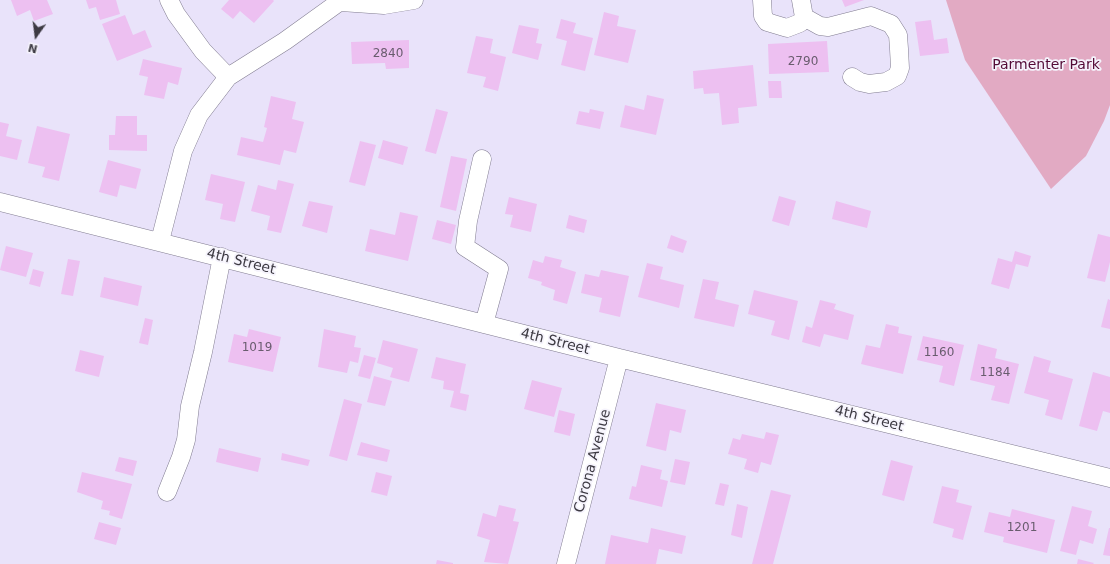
<!DOCTYPE html>
<html>
<head>
<meta charset="utf-8">
<style>
  body { margin:0 }
  #map { position:relative; width:1110px; height:564px; overflow:hidden; background:#e9e3fa; font-family:"DejaVu Sans",sans-serif }
  canvas { display:block }
  .north { position:absolute; left:16px; top:16px; width:40px; height:40px; -webkit-text-stroke:3px #f5f3fc; paint-order:stroke; rotate:194deg; font-size:11px; font-weight:700; line-height:16px; text-align:center; color:#3d3a43 }
  .north::after { content:''; display:block; margin:auto; width:14px; height:18px; background:#3d3a43; clip-path:polygon(50% 0,100% 100%,50% 72%,0 100%) }
</style>
</head>
<body>
<div id="map">
<canvas width="1110" height="564"></canvas>
<div class="north">N</div>
</div>
<script>
const g = document.querySelector('canvas').getContext('2d');
g.lineJoin = 'round';
function fillPath(path, color) { g.fillStyle = color; g.fill(path, 'evenodd'); }
const toPath = rows => new Path2D(rows.map(r => 'M' + r).join(''));
function stroke(path, color, width, dash) { g.strokeStyle = color; g.lineWidth = width; g.lineCap = dash ? 'butt' : 'round'; g.setLineDash(dash || []); g.stroke(path); }
function drawText(font, color, halo, rows, align = 'center') {
  g.font = font + ' "DejaVu Sans",sans-serif'; g.lineWidth = 3.5; g.setLineDash([]); g.textBaseline = 'middle'; g.strokeStyle = halo; g.fillStyle = color; for (const [text, x, y, turn = 0] of rows) {
    g.save(); g.translate(x, y); g.rotate((+turn || 0) * Math.PI / 180); g.textAlign = isNaN(turn) ? turn : align; if (halo) g.strokeText(text, 0, 0); g.fillText(text, 0, 0); g.restore();
  }
}
const green = toPath([
  [946,0,1110,0,1110,105,1104,121,1086,156,1051,189,965,60]
]);
const building = toPath([
  [11,0,47,0,53,14,34,21,30,10,17,16],
  [86,0,116,0,120,14,100,20,96,7,89,9],
  [229,0,273,0,274,1,254,23,240,11,233,19,221,9],
  [842,0,864,0,845,7],
  [604,12,619,16,617,26,636,30,628,63,594,55],
  [125,15,133,35,145,30,152,47,117,61,102,24],
  [561,19,576,23,573,33,593,38,585,71,561,65,567,41,556,38],
  [931,20,934,40,947,38,949,53,920,56,915,22],
  [519,25,539,29,536,43,542,44,538,60,512,53],
  [476,36,493,39,490,53,506,57,498,91,483,87,486,77,467,73],
  [409,40,409,68,386,69,385,63,352,64,351,42],
  [827,41,829,72,769,74,768,44],
  [143,59,182,68,178,85,168,82,164,99,144,95,148,77,139,75],
  [753,65,757,106,738,108,739,123,722,125,719,93,704,94,703,88,694,89,693,71],
  [768,81,781,81,782,98,769,98],
  [647,95,664,99,656,135,620,127,625,105,644,110],
  [271,96,296,102,292,119,304,122,296,153,284,150,280,165,237,155,241,137,263,142,267,128,264,127],
  [436,109,448,112,436,154,425,151],
  [590,109,604,112,600,129,576,124,579,111,589,113],
  [116,116,137,116,137,135,147,135,147,151,109,150,109,135,115,135],
  [0,122,9,124,6,136,22,140,17,160,0,156],
  [37,126,70,134,59,181,42,177,45,167,28,163],
  [383,140,408,147,403,165,378,158],
  [360,141,376,145,365,186,349,182],
  [451,156,467,159,456,211,440,207],
  [108,160,141,169,136,189,120,185,117,197,99,192],
  [211,174,245,182,235,222,220,219,223,204,205,200],
  [278,180,294,184,281,233,267,230,270,216,251,211,258,185,276,190],
  [779,196,796,201,789,226,772,221],
  [509,197,537,204,531,232,510,227,513,215,505,214],
  [309,201,333,206,327,233,302,226],
  [836,201,871,211,867,228,832,219],
  [400,212,418,216,408,261,365,251,370,229,395,235],
  [569,215,587,220,584,233,566,228],
  [437,220,456,225,451,244,432,239],
  [1098,234,1110,237,1110,262,1105,282,1087,278],
  [671,235,687,241,683,253,667,248],
  [6,246,33,253,26,277,0,270],
  [1015,251,1031,256,1028,267,1016,264,1009,289,991,284,998,258,1012,262],
  [545,256,562,260,560,267,576,272,567,304,553,300,555,290,541,285,542,282,528,278,533,260,543,263],
  [68,259,80,261,73,296,61,294],
  [647,263,663,267,660,279,684,285,679,308,638,297],
  [33,269,44,272,40,287,29,284],
  [601,270,629,276,620,317,599,312,602,298,581,293,585,274,599,277],
  [104,277,142,286,138,306,100,297],
  [703,279,719,282,715,299,739,305,734,327,694,318],
  [754,290,798,301,789,340,771,335,775,321,748,314],
  [1108,299,1110,300,1110,329,1101,327],
  [820,300,836,304,834,309,854,315,848,340,824,334,820,347,802,342,806,326,812,328],
  [145,318,153,320,148,345,139,343],
  [886,324,899,327,898,333,912,336,903,374,861,364,866,345,880,348],
  [249,329,281,337,273,372,228,362,234,334,247,337],
  [324,329,356,336,354,347,361,348,358,363,350,361,347,373,318,367],
  [923,336,964,345,954,386,939,382,943,366,917,360],
  [383,340,418,349,409,382,390,377,393,368,377,363],
  [978,344,997,349,995,358,1019,364,1009,404,991,400,995,386,970,380],
  [80,350,104,356,99,377,75,371],
  [364,355,376,358,370,379,358,376],
  [1034,356,1051,361,1048,372,1073,379,1062,420,1045,415,1049,400,1024,393],
  [436,357,466,364,460,393,469,395,466,411,450,407,454,391,443,389,444,381,431,378],
  [1093,372,1110,377,1110,413,1103,411,1097,431,1079,426],
  [374,376,392,381,385,406,367,402],
  [532,380,562,388,554,417,524,409],
  [344,399,362,404,347,461,329,456],
  [656,403,686,410,681,433,670,430,666,451,646,446],
  [559,410,575,414,570,436,554,432],
  [766,432,779,435,771,465,761,462,758,473,744,469,747,459,728,454,733,438,740,440,742,434,764,439],
  [361,442,390,450,387,462,357,455],
  [219,448,261,458,258,472,216,462],
  [282,453,310,460,308,466,281,460],
  [119,457,137,461,133,476,115,471],
  [675,459,690,462,685,485,670,482],
  [891,460,913,466,904,501,882,495],
  [641,465,662,470,660,479,668,481,662,507,629,499,632,486,636,487],
  [82,472,132,484,122,519,109,515,110,511,101,509,103,501,77,492],
  [376,472,392,476,387,496,371,492],
  [720,483,729,485,724,506,715,504],
  [942,486,959,490,956,502,972,506,963,540,952,537,954,529,933,523],
  [771,490,791,495,773,564,752,564],
  [737,504,748,507,742,538,731,535],
  [499,505,516,509,513,521,519,522,508,564,484,562,490,540,477,536,483,513,496,517],
  [1072,506,1092,511,1088,526,1097,529,1093,544,1080,540,1076,555,1060,551],
  [1012,509,1055,520,1047,553,1003,542,1004,537,984,532,989,512,1010,517],
  [99,522,121,528,116,545,94,539],
  [651,528,686,536,682,554,659,549,656,564,605,564,611,535,648,543],
  [1109,528,1110,528,1110,556,1103,555],
  [1078,559,1094,563,1093,564,1077,564],
  [437,560,453,563,453,564,436,564]
]);
const minor = toPath([
  [169,0,176,14,203,51,228,77],
  [762,0,763,16,767,22,787,28,800,23,804,17,801,0],
  [341,2,384,5,414,0],
  [804,17,820,26,828,27,871,16,891,24,898,35,899,49,900,68,897,76,886,82,869,84,860,82,852,77],
  [482,159,468,221,465,247,499,269,484,324],
  [0,202,619,358,1110,478],
  [160,241,183,151,199,115,228,77,285,41,342,0],
  [167,492,181,457,186,440,190,406,203,352,222,257],
  [566,564,619,358]
]);
const numberNames = [
  ["2840",388,54],
  ["2790",803,62],
  ["1019",257,348],
  ["1160",939,353],
  ["1184",995,373],
  ["1201",1022,528]
];
const parkNames = [
  ["Parmenter Park",1046,65]
];
const streetNames = [
  ["4th Street",241,262,14],
  ["4th Street",555,342,14],
  ["4th Street",869,419,14],
  ["Corona Avenue",593,461,-75]
];
fillPath(green, '#e2aac3');
fillPath(building, '#edc0f1');
stroke(minor, '#817c90', 19);
stroke(minor, '#fff', 18);
drawText('12px', '#695c6e', null, numberNames);
drawText('14px', '#530a36', '#f5f3fc', parkNames);
drawText('14px', '#3d3a43', '#f5f3fc', streetNames);
</script>
</body>
</html>
